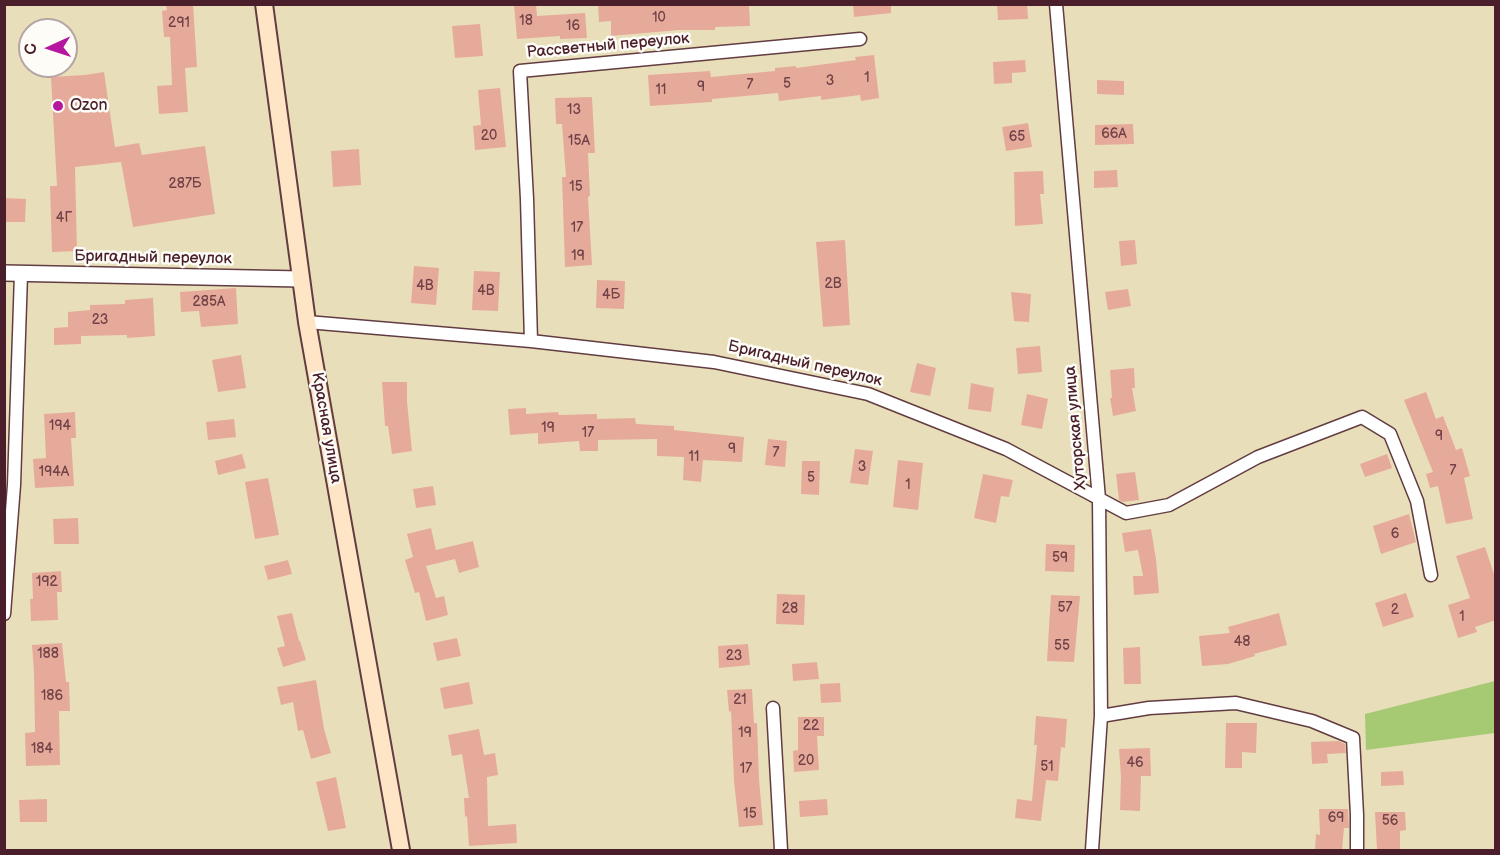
<!DOCTYPE html>
<html>
<head>
<meta charset="utf-8">
<style>
  body { margin:0 }
  #map { position:relative; width:1500px; height:855px; overflow:hidden; background:#e8dfba; font-family:"Balsamiq Sans",sans-serif }
  canvas { display:block }
  .frame { position:absolute; inset:0; border:6px solid #4a1f2b; pointer-events:none }
  .north { position:absolute; left:18px; top:18px; width:60px; height:60px; box-sizing:border-box; background:#fdfcf7; border:2px solid #b5a4a5; border-radius:50%; rotate:267deg; font-size:16px; font-weight:700; line-height:24px; text-align:center; color:#4a1f2b }
  .north::after { content:''; display:block; margin:auto; width:21px; height:27px; background:#b5179e; clip-path:polygon(50% 0,100% 100%,50% 72%,0 100%) }
</style>
</head>
<body>
<div id="map">
<canvas width="1500" height="855"></canvas>
<div class="frame"></div>
<div class="north">С</div>
</div>
<script>
const g = document.querySelector('canvas').getContext('2d');
g.lineJoin = 'round';
function fillPath(path, color) { g.fillStyle = color; g.fill(path, 'evenodd'); }
const toPath = rows => new Path2D(rows.map(r => 'M' + r).join(''));
function stroke(path, color, width, dash) { g.strokeStyle = color; g.lineWidth = width; g.lineCap = dash ? 'butt' : 'round'; g.setLineDash(dash || []); g.stroke(path); }
function drawText(font, color, halo, rows, align = 'center') {
  g.font = font + ' "Balsamiq Sans",sans-serif'; g.lineWidth = 5; g.setLineDash([]); g.textBaseline = 'middle'; g.strokeStyle = halo; g.fillStyle = color; for (const [text, x, y, turn = 0] of rows) {
    g.save(); g.translate(x, y); g.rotate((+turn || 0) * Math.PI / 180); g.textAlign = isNaN(turn) ? turn : align; if (halo) g.strokeText(text, 0, 0); g.fillText(text, 0, 0); g.restore();
  }
}
const green = toPath([
  [1495,681,1495,733,1366,750,1365,714]
]);
const building = toPath([
  [166,4,193,4,197,67,185,68,188,112,159,114,157,86,172,85,170,37,164,37,162,11,167,10],
  [514,4,536,4,537,16,585,13,587,38,560,39,560,36,517,39],
  [598,4,749,4,750,26,715,27,715,30,679,30,611,36,611,21,599,22],
  [853,4,891,4,891,13,854,17],
  [997,4,1027,4,1028,19,998,20],
  [480,24,483,56,455,58,452,26],
  [874,55,879,98,861,101,860,95,821,100,821,96,779,101,778,93,712,99,712,102,650,106,648,75,710,71,711,77,775,71,775,68,796,66,796,68,856,60,855,57],
  [1025,60,1026,72,1012,73,1012,83,994,84,993,62],
  [104,72,115,147,139,143,142,155,205,146,215,214,133,227,121,162,75,167,77,251,52,252,50,186,57,186,51,77,85,75],
  [1097,80,1124,81,1124,95,1097,94],
  [500,88,506,147,475,150,473,126,481,125,478,90],
  [592,97,595,153,588,153,590,196,588,197,592,265,565,267,562,177,566,177,562,124,556,124,555,98],
  [1028,123,1032,147,1006,151,1002,127],
  [1133,124,1134,144,1095,145,1095,125],
  [359,149,361,185,333,187,331,151],
  [1117,170,1118,187,1094,188,1094,171],
  [1043,171,1044,194,1040,194,1043,224,1015,226,1014,172],
  [4,198,26,199,25,222,4,222],
  [845,240,850,325,823,327,816,242],
  [1135,240,1137,264,1121,266,1119,241],
  [414,266,439,268,436,305,411,303],
  [474,271,500,272,498,311,472,310],
  [597,280,625,281,624,309,596,308],
  [236,288,238,324,201,327,199,311,181,312,180,292],
  [1128,289,1131,306,1108,310,1105,292],
  [1011,292,1031,294,1029,322,1014,321],
  [153,298,155,336,127,338,127,335,81,336,81,344,54,345,54,328,68,327,68,312,90,310,90,305,125,304,125,300],
  [1040,346,1042,372,1018,374,1016,348],
  [241,355,246,388,218,392,212,360],
  [917,363,936,368,930,396,910,392],
  [1134,368,1135,388,1132,388,1136,411,1113,416,1110,398,1112,398,1110,370],
  [382,382,407,382,407,402,412,451,392,454,388,426,385,426],
  [971,383,994,388,991,412,968,409],
  [1426,392,1436,419,1443,416,1456,450,1462,448,1470,476,1464,478,1473,519,1446,524,1438,486,1430,488,1426,474,1433,472,1404,400],
  [1027,394,1048,399,1042,429,1021,425],
  [526,408,526,414,558,412,559,415,597,414,597,419,635,418,636,424,674,426,674,430,744,437,742,462,703,460,701,482,683,480,684,457,657,456,657,439,598,440,598,451,580,451,579,441,538,444,538,433,510,435,508,409],
  [75,412,76,438,71,438,74,486,35,488,33,459,46,458,44,414],
  [234,419,236,437,208,440,206,422],
  [768,439,787,441,785,467,765,465],
  [855,449,873,451,868,485,850,483],
  [242,454,246,468,218,475,215,461],
  [1387,454,1392,468,1365,477,1360,464],
  [898,460,923,463,918,510,893,507],
  [802,461,820,461,819,495,801,494],
  [1135,472,1139,500,1123,502,1119,500,1116,474],
  [983,474,1013,480,1009,497,1001,496,996,523,974,518],
  [268,478,279,535,255,539,245,482],
  [433,486,436,505,416,508,413,489],
  [1409,514,1416,542,1381,554,1373,526],
  [78,518,79,544,54,544,53,519],
  [431,528,436,550,473,541,479,567,459,573,455,559,426,566,436,598,444,596,448,615,426,621,419,592,415,593,405,560,413,557,407,534],
  [1151,529,1156,559,1159,593,1134,595,1133,576,1143,576,1138,550,1125,552,1122,533],
  [1046,544,1075,545,1074,572,1045,571],
  [1485,547,1496,580,1496,620,1475,627,1477,632,1458,638,1448,605,1470,598,1456,556],
  [288,560,292,574,268,580,264,566],
  [61,571,62,592,57,592,58,620,31,621,30,599,33,599,32,573],
  [1406,593,1414,617,1383,627,1375,603],
  [777,594,805,595,804,625,776,624],
  [1051,595,1080,596,1074,662,1047,661],
  [292,613,299,641,300,641,306,660,283,667,277,648,285,646,277,616],
  [1279,613,1287,645,1254,654,1255,656,1228,664,1202,666,1199,636,1230,633,1228,627],
  [457,638,461,656,437,661,433,643],
  [62,643,66,682,69,682,70,711,59,711,60,765,26,766,25,733,35,732,34,672,32,645],
  [748,644,750,665,719,668,718,646],
  [1140,647,1141,684,1124,684,1123,648],
  [817,662,819,679,793,681,792,664],
  [316,680,324,729,331,753,311,759,303,730,298,731,293,702,281,705,277,687],
  [469,682,473,704,444,709,440,688],
  [840,683,841,702,821,703,820,684],
  [752,689,754,723,757,723,759,779,763,825,739,827,734,781,731,711,729,712,727,690],
  [1036,716,1067,719,1065,748,1061,747,1058,781,1046,780,1041,821,1015,818,1017,799,1032,801,1037,745,1034,745],
  [798,717,824,717,824,736,817,736,819,770,794,772,793,751,798,750],
  [1226,723,1257,723,1256,753,1242,752,1242,768,1225,768],
  [479,729,484,755,495,753,498,775,487,777,488,826,516,824,517,843,469,846,467,816,465,817,464,798,469,798,462,754,452,756,448,735],
  [1339,741,1345,744,1346,753,1327,754,1328,763,1312,764,1311,742],
  [1150,748,1151,776,1141,776,1140,811,1120,810,1121,777,1119,749],
  [1403,771,1404,785,1381,786,1381,772],
  [336,777,346,828,328,831,316,782],
  [47,799,47,822,20,822,19,800],
  [827,799,828,815,800,817,799,801],
  [1319,809,1348,809,1349,828,1344,828,1342,850,1315,850,1316,834,1320,835],
  [1375,812,1405,812,1406,830,1400,831,1400,850,1377,850]
]);
const minor = toPath([
  [1056,4,1099,499,1101,716,1092,850],
  [307,322,531,341,714,362,868,394,1006,449,1126,513,1169,505,1258,457,1362,417,1390,434,1417,501,1431,575],
  [531,341,527,199,520,71,860,39],
  [4,614,14,485,21,274],
  [773,708,781,850],
  [1101,716,1149,708,1236,703,1312,721,1353,738,1357,815,1357,850]
]);
const tertiary = toPath([
  [4,273,301,279]
]);
const secondary = toPath([
  [264,4,307,322,401,850]
]);
const markers = [
  [58,106,6,"#b5179e"]
];
const numberNames = [
  ["10",659,18],
  ["18",526,21],
  ["291",179,23],
  ["16",573,26],
  ["1",867,78],
  ["3",830,81],
  ["5",787,84],
  ["7",750,85],
  ["9",701,87],
  ["11",661,90],
  ["13",574,110],
  ["66А",1114,134],
  ["20",489,136],
  ["65",1017,137],
  ["15А",579,141],
  ["287Б",185,184],
  ["15",576,187],
  ["4Г",64,218],
  ["17",577,228],
  ["19",578,256],
  ["2В",833,284],
  ["4В",425,286],
  ["4В",486,291],
  ["4Б",611,295],
  ["285А",209,302],
  ["23",100,320],
  ["194",60,426],
  ["19",548,428],
  ["17",588,433],
  ["9",1439,436],
  ["9",732,449],
  ["7",776,453],
  ["11",694,457],
  ["3",862,467],
  ["7",1453,471],
  ["194А",54,472],
  ["5",811,478],
  ["1",908,485],
  ["6",1395,534],
  ["59",1060,558],
  ["192",47,582],
  ["57",1065,608],
  ["28",790,609],
  ["2",1395,610],
  ["1",1462,617],
  ["48",1242,642],
  ["55",1062,646],
  ["188",48,654],
  ["23",734,656],
  ["186",52,696],
  ["21",740,700],
  ["22",811,726],
  ["19",745,733],
  ["184",42,749],
  ["20",806,761],
  ["46",1135,763],
  ["51",1047,767],
  ["17",746,769],
  ["15",750,814],
  ["69",1336,818],
  ["56",1390,821]
];
const streetNames = [
  ["Рассветный переулок",608,46,-5],
  ["Бригадный переулок",153,258,1],
  ["Бригадный переулок",805,364,13],
  ["Красная улица",326,428,80],
  ["Хуторская улица",1076,428,-95]
];
const poiNames = [
  ["Ozon",70,106]
];
fillPath(green, '#a6c973');
fillPath(building, '#e6aa9b');
stroke(minor, '#623c40', 15);
stroke(tertiary, '#623c40', 18);
stroke(secondary, '#623c40', 20);
stroke(minor, '#fff', 12);
stroke(tertiary, '#fff', 15);
stroke(secondary, '#fde5c5', 16);
for (const [x, y, r, color] of markers) { const dot = new Path2D(); dot.arc(x, y, r, 0, 2 * Math.PI); g.fillStyle = color; g.fill(dot); stroke(dot, '#fdfcf7', 2); }
drawText('14px', '#714247', null, numberNames);
drawText('16px', '#4a1f2b', '#fdfcf7', streetNames);
drawText('16px', '#4a1f2b', '#fdfcf7', poiNames, 'left');
</script>
</body>
</html>
